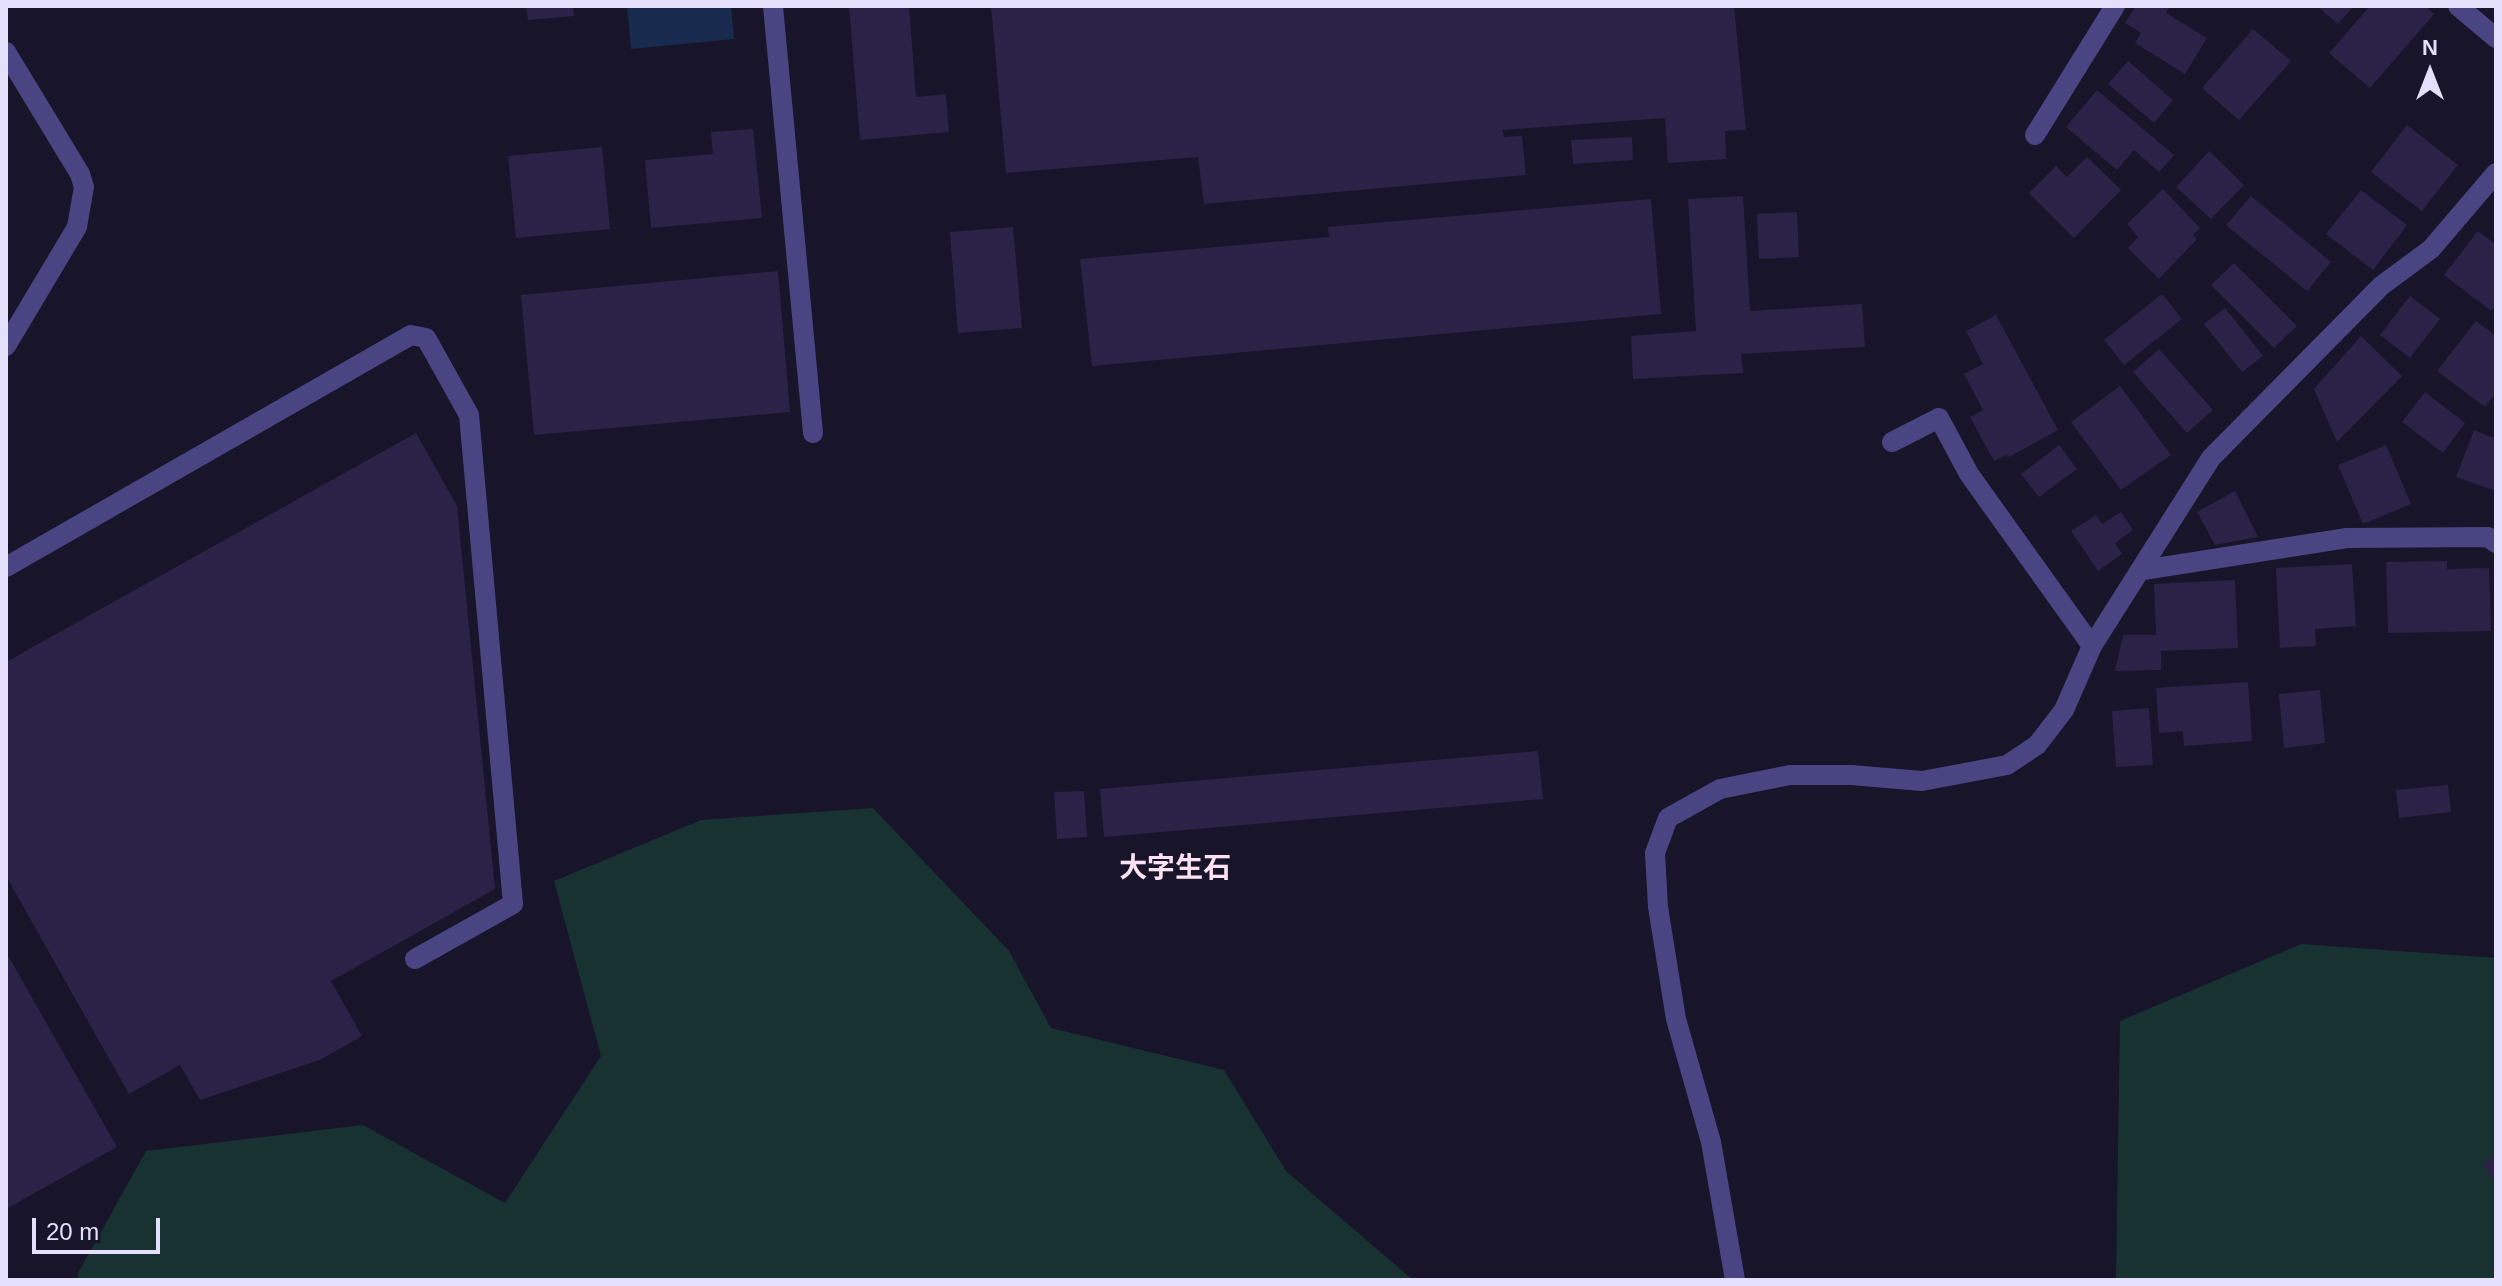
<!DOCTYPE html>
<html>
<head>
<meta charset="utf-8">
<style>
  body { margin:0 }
  #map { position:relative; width:2502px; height:1286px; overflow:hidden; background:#181429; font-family:Arial,sans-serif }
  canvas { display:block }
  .frame { position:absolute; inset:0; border:8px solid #e4dffb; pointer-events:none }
  .north { position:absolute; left:2390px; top:32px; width:80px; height:80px; -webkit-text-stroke:6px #181429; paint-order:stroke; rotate:0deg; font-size:22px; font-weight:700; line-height:32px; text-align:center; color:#e4dffb }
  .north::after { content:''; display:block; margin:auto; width:28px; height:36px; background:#e4dffb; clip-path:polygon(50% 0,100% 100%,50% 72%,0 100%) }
  .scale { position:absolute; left:32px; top:1218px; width:128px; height:36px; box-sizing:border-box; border:4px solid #e4dffb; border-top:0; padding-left:10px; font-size:24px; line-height:28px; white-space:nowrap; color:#e4dffb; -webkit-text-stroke:6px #181429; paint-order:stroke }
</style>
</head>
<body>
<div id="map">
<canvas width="2502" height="1286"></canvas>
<div class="frame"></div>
<div class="north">N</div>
<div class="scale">20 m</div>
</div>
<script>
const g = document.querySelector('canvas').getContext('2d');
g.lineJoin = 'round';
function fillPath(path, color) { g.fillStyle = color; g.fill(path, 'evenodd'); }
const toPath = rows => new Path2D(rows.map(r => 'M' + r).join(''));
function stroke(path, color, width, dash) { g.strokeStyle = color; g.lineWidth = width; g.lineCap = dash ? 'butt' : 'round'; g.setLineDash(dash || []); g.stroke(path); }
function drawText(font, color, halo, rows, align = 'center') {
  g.font = font + ' Arial,"Noto Sans JP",sans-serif'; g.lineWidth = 6; g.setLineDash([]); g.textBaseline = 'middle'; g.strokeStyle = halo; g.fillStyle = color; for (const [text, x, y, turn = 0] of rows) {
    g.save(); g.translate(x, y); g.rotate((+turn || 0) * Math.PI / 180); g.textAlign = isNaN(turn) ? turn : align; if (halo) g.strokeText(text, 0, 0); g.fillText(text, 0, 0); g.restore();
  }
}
const green = toPath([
  [873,808,1009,951,1051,1028,1224,1070,1286,1171,1413,1280,78,1280,78,1273,146,1151,363,1125,505,1203,601,1056,554,881,701,820],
  [2301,944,2496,958,2496,1280,2116,1280,2120,1021]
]);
const water = toPath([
  [627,6,731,6,734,39,631,49]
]);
const building = toPath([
  [526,6,573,6,574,16,528,20],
  [849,6,909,6,916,97,946,94,949,132,860,140],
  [991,6,1734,6,1746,130,1725,131,1726,159,1668,163,1665,118,1502,130,1504,137,1522,136,1526,175,1204,204,1198,157,1006,173],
  [2136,6,2170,6,2166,13,2207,38,2185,74,2135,43,2141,33,2125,23],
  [2317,6,2354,6,2338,24],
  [2370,6,2425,6,2434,14,2370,88,2329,53],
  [2253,29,2291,61,2239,120,2202,88],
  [2128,61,2173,100,2154,123,2108,84],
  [2097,90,2174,155,2159,172,2134,150,2117,170,2066,127],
  [2407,125,2458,165,2422,211,2371,172],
  [753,129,762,218,651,228,645,160,713,154,711,132],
  [1632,137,1633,160,1573,164,1571,140],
  [602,147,610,229,516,238,508,156],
  [2209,151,2244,185,2211,219,2176,187],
  [2087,157,2121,190,2074,238,2029,193,2056,166,2067,177],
  [2163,189,2200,228,2193,235,2197,239,2159,279,2128,248,2138,237,2127,224],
  [2361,190,2407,225,2373,270,2326,234],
  [1743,196,1750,311,1862,304,1865,347,1741,354,1743,373,1633,379,1631,336,1696,331,1688,199],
  [2251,196,2331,262,2307,291,2226,225],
  [1651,199,1661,314,1092,366,1080,259,1329,237,1328,227],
  [1797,212,1799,257,1759,259,1757,214],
  [1013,227,1022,328,958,333,950,232],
  [2478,231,2496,245,2496,305,2491,311,2444,275],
  [2234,263,2297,326,2274,348,2211,285],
  [778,271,790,412,534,435,521,295],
  [2162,294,2182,319,2124,365,2104,340],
  [2410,296,2440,319,2410,358,2380,335],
  [2225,308,2263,356,2242,372,2204,324],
  [1996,315,2058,430,2009,457,2007,455,1994,461,1970,417,1983,410,1964,374,1983,364,1966,331],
  [2476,321,2496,336,2496,393,2485,407,2437,371],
  [2361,336,2402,376,2337,442,2314,389],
  [2159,349,2213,410,2187,433,2133,372],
  [2120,386,2171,455,2121,490,2071,422],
  [2425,392,2465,423,2443,453,2402,422],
  [2474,430,2496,439,2496,491,2456,477],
  [416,433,457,506,495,889,331,981,362,1036,322,1059,200,1100,180,1065,129,1094,6,876,6,662],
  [2059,445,2077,469,2039,497,2021,474],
  [2386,445,2411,504,2363,524,2338,465],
  [2235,491,2258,537,2215,545,2197,512],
  [2121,512,2133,530,2115,543,2122,554,2098,571,2071,531,2096,515,2102,524],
  [2447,561,2447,569,2489,568,2491,631,2388,633,2386,562],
  [2352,564,2356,626,2315,629,2316,646,2280,648,2276,568],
  [2235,580,2238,648,2161,651,2161,670,2115,671,2123,635,2156,635,2154,584],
  [2248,682,2252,741,2184,746,2183,731,2159,733,2156,688],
  [2320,690,2325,743,2284,748,2279,694],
  [2149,708,2153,765,2116,767,2112,711],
  [1538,751,1543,799,1104,837,1100,789],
  [2448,785,2451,812,2399,818,2396,790],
  [1084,791,1087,837,1057,839,1054,792],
  [6,952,117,1147,6,1209],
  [2496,1154,2496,1183,2482,1164]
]);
const lane = toPath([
  [773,6,813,433],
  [6,52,80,174,84,187,77,227,6,346],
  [6,567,411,335,426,338,469,415,513,904,415,959]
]);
const street = toPath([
  [2458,6,2496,38],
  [2035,135,2115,6],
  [1892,442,1939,418,1969,474,2092,646],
  [2143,570,2347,538,2488,537,2496,543],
  [1735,1280,1711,1142,1676,1019,1658,907,1655,853,1668,818,1720,789,1790,775,1851,775,1922,781,2007,765,2037,745,2064,710,2092,646,2211,458,2381,286,2431,249,2496,173]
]);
const quarterNames = [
  ["大字生石",1175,869]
];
fillPath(green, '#183232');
fillPath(water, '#182b4e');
fillPath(building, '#2b2247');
stroke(lane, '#494482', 20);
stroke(street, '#494482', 20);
drawText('bold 28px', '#fbe1f1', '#181429', quarterNames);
</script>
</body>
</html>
